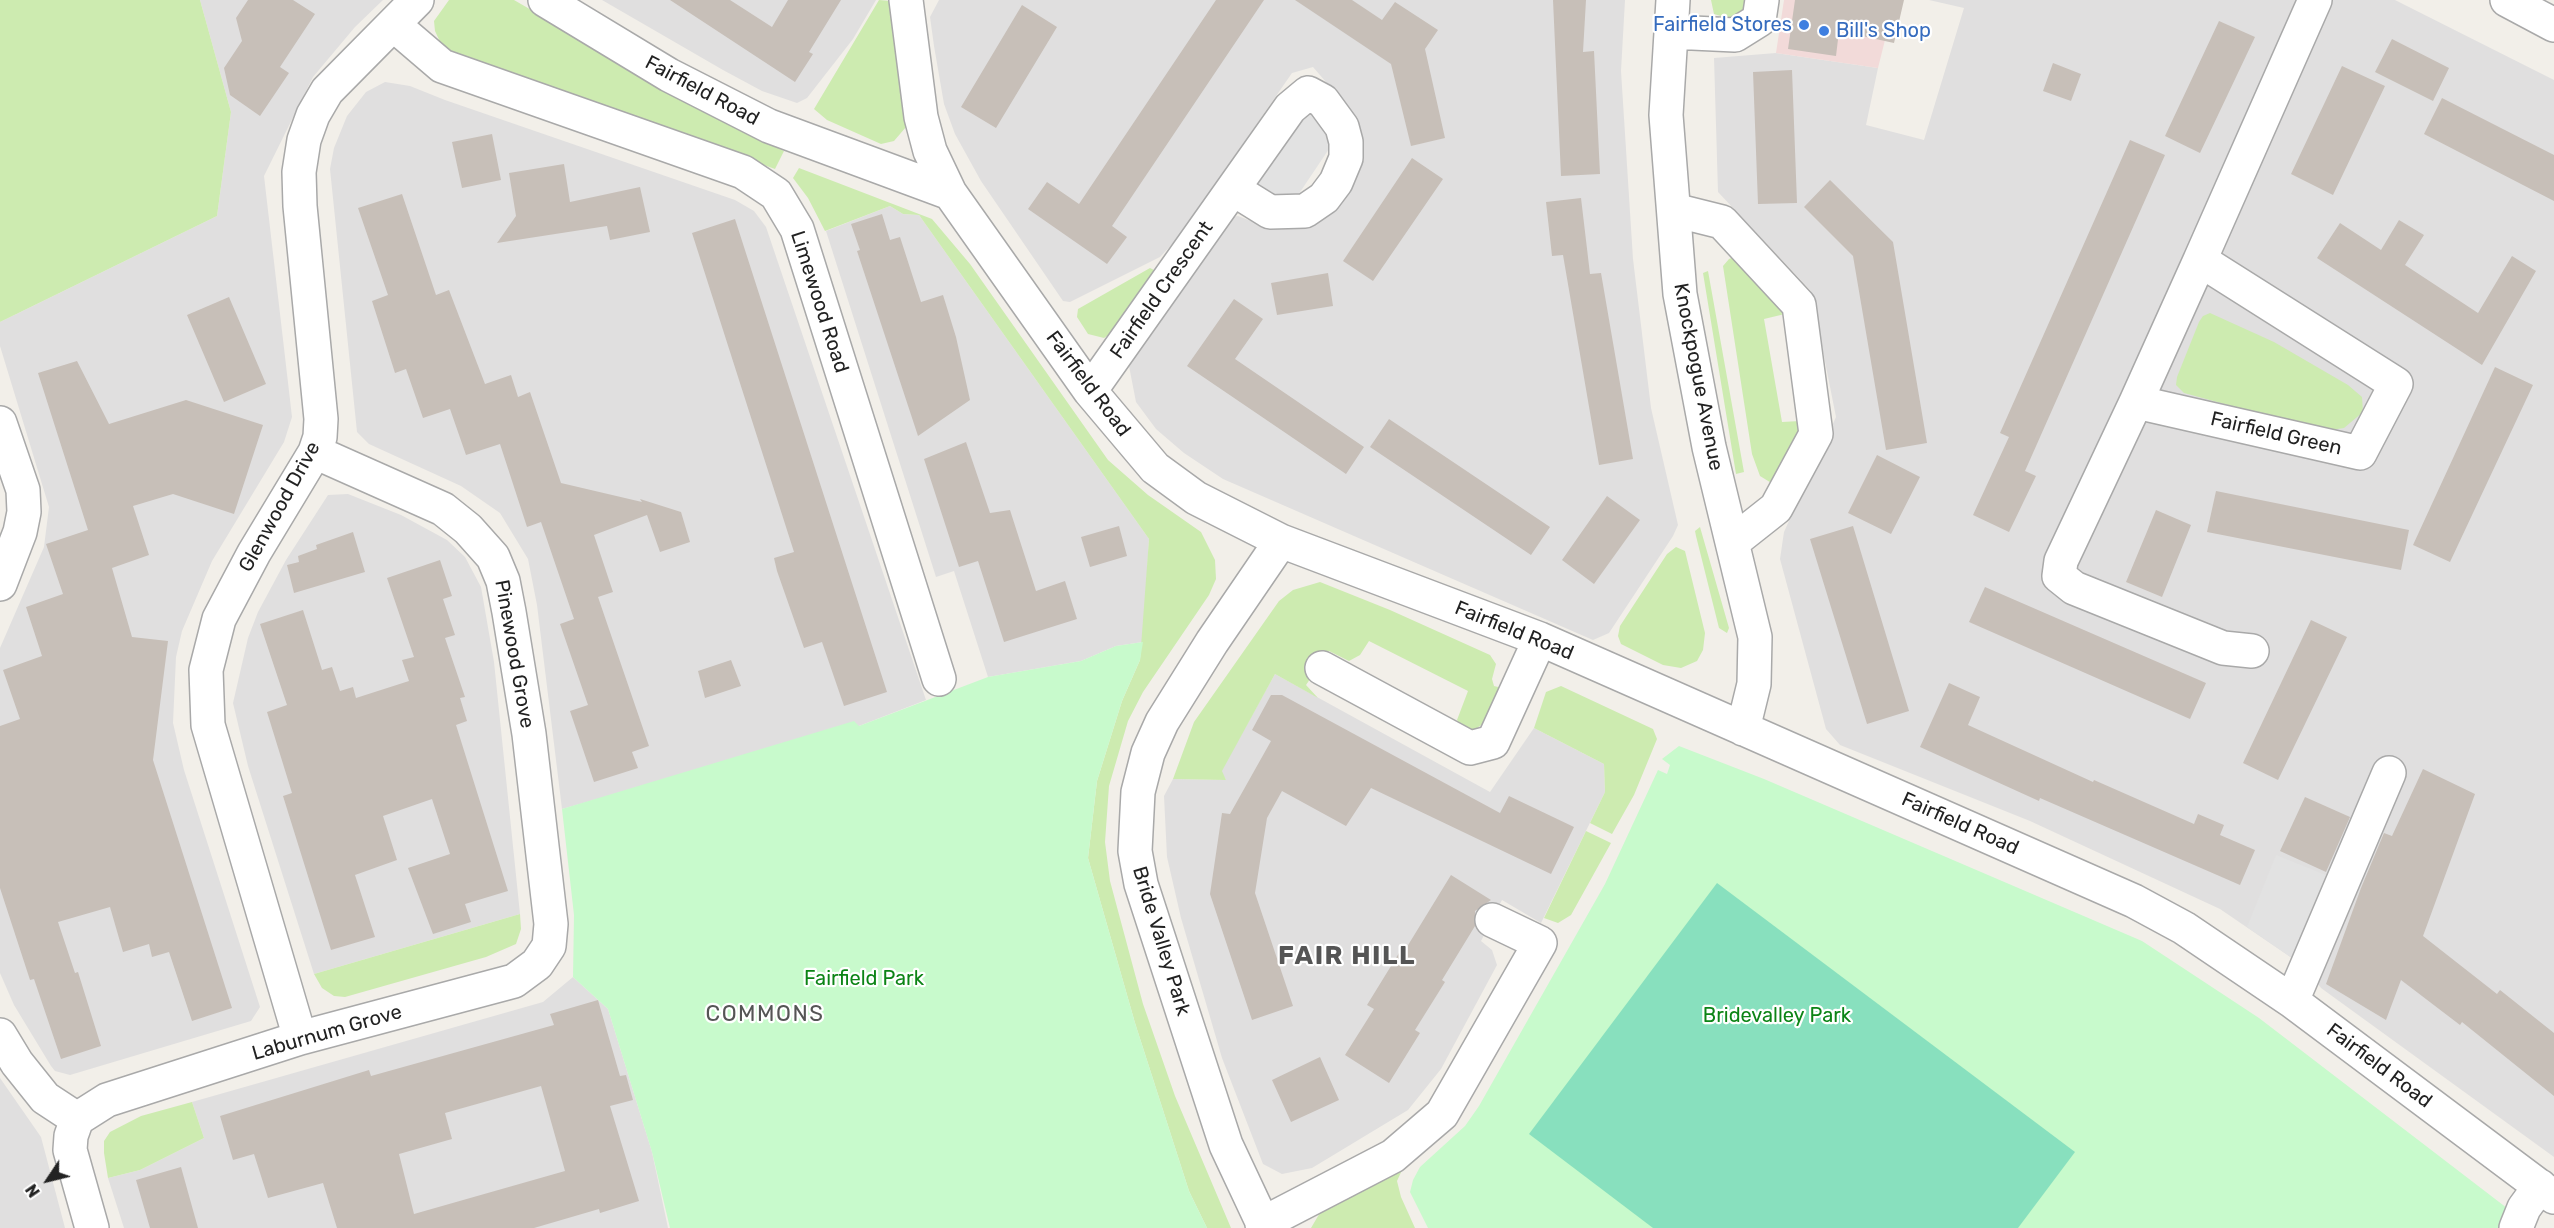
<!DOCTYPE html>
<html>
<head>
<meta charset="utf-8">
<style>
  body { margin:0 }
  #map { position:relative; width:2554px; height:1228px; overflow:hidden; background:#f2efe9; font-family:Rubik,sans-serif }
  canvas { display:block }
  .north { position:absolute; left:18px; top:1150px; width:60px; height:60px; -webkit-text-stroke:4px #fff; paint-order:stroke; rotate:235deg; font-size:16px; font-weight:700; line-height:24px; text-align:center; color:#222 }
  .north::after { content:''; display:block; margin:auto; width:21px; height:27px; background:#222; clip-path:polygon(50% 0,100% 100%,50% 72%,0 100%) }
</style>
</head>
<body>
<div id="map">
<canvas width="2554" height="1228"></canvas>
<div class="north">N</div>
</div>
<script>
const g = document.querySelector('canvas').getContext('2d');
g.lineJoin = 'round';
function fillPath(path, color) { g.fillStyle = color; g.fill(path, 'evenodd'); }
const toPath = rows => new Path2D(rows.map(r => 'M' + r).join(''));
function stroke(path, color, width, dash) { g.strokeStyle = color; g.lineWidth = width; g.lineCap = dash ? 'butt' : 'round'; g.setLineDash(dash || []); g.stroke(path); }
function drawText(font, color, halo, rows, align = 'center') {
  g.font = font + ' Rubik,sans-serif'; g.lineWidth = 4.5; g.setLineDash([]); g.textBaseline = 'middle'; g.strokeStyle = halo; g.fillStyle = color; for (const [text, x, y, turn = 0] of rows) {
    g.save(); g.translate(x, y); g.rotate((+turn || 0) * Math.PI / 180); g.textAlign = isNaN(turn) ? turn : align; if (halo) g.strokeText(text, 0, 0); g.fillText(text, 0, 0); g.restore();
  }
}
const residential = toPath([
  [200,0,383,0,355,27,313,77,264,176,292,417,284,442,212,561,182,631,176,657,173,723,184,770,260,1007,251,1021,70,1075,55,1071,51,1066,14,1005,0,973,0,648,44,547,49,507,0,346,0,322,217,216,231,112],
  [602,0,876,0,853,39,807,98,797,103,762,91,723,70],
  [939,0,1625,0,1621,71,1633,259,1651,408,1678,525,1673,536,1609,633,1593,640,1223,479,1184,453,1156,429,1136,402,1129,366,1133,354,1228,218,1238,216,1256,223,1284,227,1309,222,1345,104,1313,67,1292,73,1177,239,1160,257,1070,302,1063,301,981,181,955,134,944,104,934,46,930,17],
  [1929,0,2395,0,2554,80,2554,1157,2321,988,2305,967,2220,909,2030,821,1840,745,1826,729,1780,559,1784,532,1836,417,1811,291,1718,192,1714,58,1776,53,1878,68,1866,125,1924,140,1964,8],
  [385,82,410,86,445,100,735,200,754,211,766,227,926,700,859,726,562,809,537,605,528,559,500,513,461,486,369,444,357,432,330,169,334,148,347,116,366,92],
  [890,206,903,214,919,215,1149,539,1143,642,1116,646,1081,661,988,677,954,571,936,577,826,231],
  [348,494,401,515,447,540,465,557,481,587,494,662,520,914,314,974,248,766,233,703,248,638,258,612,286,560,328,495],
  [1275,674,1490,792,1534,728,1604,764,1605,792,1541,923,1502,900,1481,941,1492,950,1497,965,1441,1069,1408,1110,1312,1168,1282,1174,1263,1164,1222,1058,1181,918,1167,857,1164,796,1173,779,1226,780,1221,771],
  [573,977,608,1009,652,1152,668,1228,124,1228,108,1178,140,1170,204,1138,192,1102,543,1002],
  [0,1078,41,1137,65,1228,0,1228]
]);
const commercial = toPath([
  [1784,0,1895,0,1878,68,1776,53]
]);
const grass = toPath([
  [0,0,200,0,231,112,217,216,0,322],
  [449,0,514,0,699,107,784,151,775,169,454,54,442,46,435,31,434,21],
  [879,0,890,1,908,118,906,127,894,141,881,144,827,120,814,109],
  [1711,0,1748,0,1744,11,1731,19,1714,14],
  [799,168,932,219,970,264,1108,460,1148,495,1201,532,1215,560,1216,579,1209,595,1143,692,1128,721,1109,786,1105,842,1110,881,1143,1004,1175,1096,1231,1228,1207,1228,1189,1191,1135,1023,1088,858,1097,781,1122,701,1140,660,1149,539,919,215,903,214,890,206,825,231,808,198,793,178],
  [1739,255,1789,313,1764,319,1782,422,1800,421,1803,425,1773,484,1760,476,1752,454,1723,266,1729,259],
  [1150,268,1154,270,1154,275,1114,331,1104,338,1088,334,1077,317,1078,309],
  [1708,271,1744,472,1736,474,1703,273],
  [2210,313,2274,342,2348,385,2362,397,2363,412,2344,428,2324,431,2184,393,2176,385,2177,377,2199,322,2203,316],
  [1700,527,1729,628,1727,633,1719,628,1696,536,1695,531],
  [1676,547,1685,551,1705,633,1703,650,1697,661,1681,668,1663,665,1621,644,1618,636,1620,626,1667,554],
  [1320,582,1390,610,1490,655,1496,664,1492,679,1494,686,1502,688,1488,720,1473,731,1461,726,1457,720,1468,691,1369,641,1360,655,1349,661,1329,651,1306,685,1318,698,1275,674,1222,771,1226,780,1173,779,1194,722,1279,601,1293,590],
  [1561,686,1653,729,1657,739,1634,795,1612,834,1590,823,1605,792,1604,764,1534,728,1546,692],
  [1586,831,1611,843,1571,915,1558,923,1544,918],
  [520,914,521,929,516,944,486,957,345,997,334,996,322,988,314,974],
  [192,1102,204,1138,140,1170,108,1178,104,1153,104,1141,110,1132,141,1116],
  [1403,1168,1397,1181,1401,1197,1415,1228,1311,1228,1321,1211]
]);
const park = toPath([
  [1143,642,1140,660,1122,701,1097,781,1088,858,1135,1023,1189,1191,1207,1228,670,1228,652,1152,608,1009,573,977,574,915,562,809,854,721,859,726,988,677,1081,661,1116,646],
  [1679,746,1764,779,2142,941,2259,1018,2533,1228,1428,1228,1410,1192,1413,1180,1420,1167,1465,1126,1479,1106,1605,884,1658,770,1667,774,1670,765,1662,759]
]);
const pitch = toPath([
  [1717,883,2075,1152,2018,1228,1653,1228,1529,1134]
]);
const parking = toPath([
  [1309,105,1333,143,1290,207,1255,183],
  [2276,855,2343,882,2305,967,2247,927]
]);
const building = toPath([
  [248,0,293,0,315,14,280,67,289,73,260,116,230,95,224,68,242,41,236,18],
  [670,0,730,0,772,27,788,0,841,0,809,52,813,54,795,82],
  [1216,0,1264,0,1112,226,1127,237,1107,264,1028,209,1047,182,1079,204],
  [1295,0,1352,0,1382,20,1395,2,1438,30,1425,49,1445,138,1411,146,1391,64],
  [1553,0,1586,0,1583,52,1594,51,1600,174,1561,176],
  [1795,0,1904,0,1894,43,1839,31,1836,56,1788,49],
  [1022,5,1057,27,996,128,961,107],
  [2219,21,2255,37,2200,153,2165,136],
  [2392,39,2449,68,2433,101,2375,72],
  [2053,63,2081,74,2071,101,2043,91],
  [2342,66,2385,86,2333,195,2291,174],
  [1792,70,1797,203,1758,204,1753,72],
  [2442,98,2554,155,2554,201,2424,134],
  [492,134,501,180,462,188,452,142],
  [2130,140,2165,155,2025,471,2036,476,2009,532,1973,515,2009,437,2000,433],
  [1412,158,1443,179,1373,281,1343,261],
  [564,164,570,202,640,187,650,232,610,240,607,226,497,243,516,216,509,173],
  [1830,180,1893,242,1927,443,1886,450,1853,256,1804,207],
  [402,194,436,295,449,290,485,384,511,375,518,397,530,392,561,483,642,502,640,499,681,512,690,542,660,552,647,515,594,535,613,592,598,597,649,746,632,752,638,768,594,782,570,711,588,705,560,624,574,619,541,522,527,527,500,444,466,455,450,409,423,418,406,369,395,373,372,301,388,295,358,208],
  [1581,198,1590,274,1601,273,1633,459,1599,465,1563,255,1552,256,1546,202],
  [882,214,890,240,900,237,921,302,943,295,956,337,970,400,918,436,857,251,860,250,851,224],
  [735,219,887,692,844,706,822,642,804,648,777,571,774,558,794,552,692,233],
  [2399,220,2424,235,2405,265,2478,313,2512,256,2536,271,2482,365,2317,258,2340,223,2381,250],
  [1328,273,1333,306,1277,315,1271,283],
  [229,297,266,384,224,402,187,315],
  [1234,299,1263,319,1235,359,1364,447,1346,474,1187,366],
  [77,361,109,424,186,400,263,425,234,514,173,494,133,506,149,555,112,568,132,637,168,641,153,760,232,1008,192,1021,169,952,152,957,149,944,123,952,110,907,58,922,75,973,78,972,101,1046,61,1059,34,979,30,980,0,888,0,726,20,719,3,670,42,656,26,607,63,594,46,544,88,530,38,373],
  [2495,367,2533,385,2450,562,2413,545],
  [1389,419,1550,527,1531,555,1370,447],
  [966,442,990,513,1010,510,1036,591,1065,581,1077,619,1004,642,978,561,959,567,924,459],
  [1877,455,1920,477,1891,534,1848,513],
  [2216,491,2409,530,2401,570,2207,532],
  [1607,496,1640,520,1594,584,1562,560],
  [2156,510,2191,525,2162,597,2126,582],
  [1119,526,1127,556,1090,567,1081,537],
  [1853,526,1909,711,1867,724,1810,539],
  [353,532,365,572,294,593,287,565,299,562,298,556,317,549,316,545],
  [440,560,452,596,443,599,455,635,445,638,465,697,460,698,467,721,456,725,508,891,465,904,471,922,433,934,408,868,450,854,432,799,383,816,397,860,355,875,375,937,331,950,283,796,292,793,267,712,287,705,260,624,303,610,322,670,332,667,340,691,353,687,356,698,409,681,402,660,414,657,387,578],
  [1985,587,2206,683,2190,719,1969,622],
  [2311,620,2347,637,2278,780,2243,763],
  [731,660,741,686,705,698,698,671],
  [1949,683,1980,697,1968,725,2093,782,2094,780,2194,824,2198,814,2224,825,2220,835,2255,850,2240,885,2040,798,2039,801,1920,747],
  [1271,695,1282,695,1500,813,1509,796,1574,827,1551,874,1371,788,1346,826,1282,791,1267,818,1255,893,1293,1006,1252,1020,1210,894,1222,813,1230,814,1271,741,1252,730],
  [2423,769,2475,794,2423,936,2497,994,2500,990,2554,1033,2554,1096,2462,1022,2460,1025,2401,980,2386,1020,2326,984,2361,888,2384,833,2392,836],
  [2305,797,2350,817,2326,872,2280,851],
  [1451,875,1491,900,1475,911,1475,926,1442,980,1445,982,1415,1030,1420,1033,1389,1083,1345,1055,1374,1009,1367,1005,1399,953,1402,955],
  [598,1000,620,1076,626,1075,633,1100,610,1106,639,1201,600,1213,599,1209,534,1228,337,1228,323,1183,268,1198,254,1154,233,1160,220,1116,369,1070,371,1076,554,1025,550,1014],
  [541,1086,565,1171,414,1214,399,1154,452,1139,445,1113],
  [1320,1057,1339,1100,1291,1122,1272,1080],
  [181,1167,198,1228,150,1228,136,1180]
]);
const minor = toPath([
  [545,0,669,75,769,126,950,193,1090,391,1155,468,1196,498,1281,541,1540,639,2134,901,2184,928,2292,1001,2554,1197],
  [906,0,921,117,930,151,950,193],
  [1673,0,1666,115,1680,294,1709,447,1755,637,1754,684,1743,729],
  [2507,0,2554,25],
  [394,25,442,66,743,172,776,194,797,229,939,679],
  [1671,32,1735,35,1759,20,1762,0],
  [1674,210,1722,222,1799,305,1816,434,1776,508,1733,542],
  [1090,391,1290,108,1308,93,1323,101,1342,127,1346,142,1346,158,1336,182,1324,198,1305,211,1270,212,1233,189],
  [2136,402,2200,260],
  [0,423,23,490,24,512,20,532,0,584],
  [2252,651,2223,648,2074,588,2059,576,2061,561,2136,402,2360,453,2396,384,2200,260,2315,0],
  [1322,668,1470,748,1493,742,1540,639],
  [2292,1001,2389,773],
  [0,1035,17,1063,45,1098,77,1119],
  [300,1038,208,725,206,670,219,619,254,553,315,452,320,437,321,419,300,206,299,172,304,140,313,115,327,91,417,0],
  [77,1119,107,1100,300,1038,514,981,537,964,549,946,551,924,529,734,509,612,503,581,493,557,468,529,443,509,315,452],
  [77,1119,71,1136,70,1150,92,1228],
  [1262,1224,1393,1156,1442,1114,1540,943,1492,920],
  [1265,1228,1226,1145,1141,884,1135,851,1138,792,1148,753,1162,722,1212,642,1281,541],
  [2516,1228,2524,1208,2540,1186]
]);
const markers = [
  [1804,25,6,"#3f7fe0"],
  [1824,31,6,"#3f7fe0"]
];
const shopNames = [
  ["Fairfield Stores",1792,25],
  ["Bill's Shop",1836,31,"left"]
];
const streetNames = [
  ["Fairfield Road",702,91,28],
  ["Fairfield Crescent",1162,290,-55],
  ["Limewood Road",819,302,72],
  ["Knockpogue Avenue",1698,377,79],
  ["Fairfield Road",1088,384,53],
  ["Fairfield Green",2276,434,13],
  ["Glenwood Drive",280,507,-61],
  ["Fairfield Road",1514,631,22],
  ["Pinewood Grove",514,654,80],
  ["Fairfield Road",1960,824,24],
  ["Bride Valley Park",1161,941,73],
  ["Laburnum Grove",327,1033,-16],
  ["Fairfield Road",2379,1066,37]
];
const parkNames = [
  ["Fairfield Park",864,979],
  ["Bridevalley Park",1777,1016]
];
const quarterNames = [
  ["COMMONS",765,1015]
];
const districtNames = [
  ["FAIR HILL",1347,956]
];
fillPath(residential, '#e0dfdf');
fillPath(commercial, '#f2dad9');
fillPath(grass, '#cdebb0');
fillPath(park, '#c8facc');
fillPath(pitch, '#88e0be');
fillPath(parking, '#e2e2e2');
fillPath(building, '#c7bfb8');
stroke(minor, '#a9a9a9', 36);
stroke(minor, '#fff', 33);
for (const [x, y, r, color] of markers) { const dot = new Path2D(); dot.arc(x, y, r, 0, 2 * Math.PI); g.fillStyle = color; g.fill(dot); stroke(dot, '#fff', 2); }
drawText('20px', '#366cbe', '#fff', shopNames, 'right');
drawText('20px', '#222', '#fff', streetNames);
drawText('20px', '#0c8416', '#fff', parkNames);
g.letterSpacing = '1.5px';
drawText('22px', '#555', '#fff', quarterNames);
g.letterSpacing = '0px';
g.letterSpacing = '1.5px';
drawText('bold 26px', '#555', '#fff', districtNames);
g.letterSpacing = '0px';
</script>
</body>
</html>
